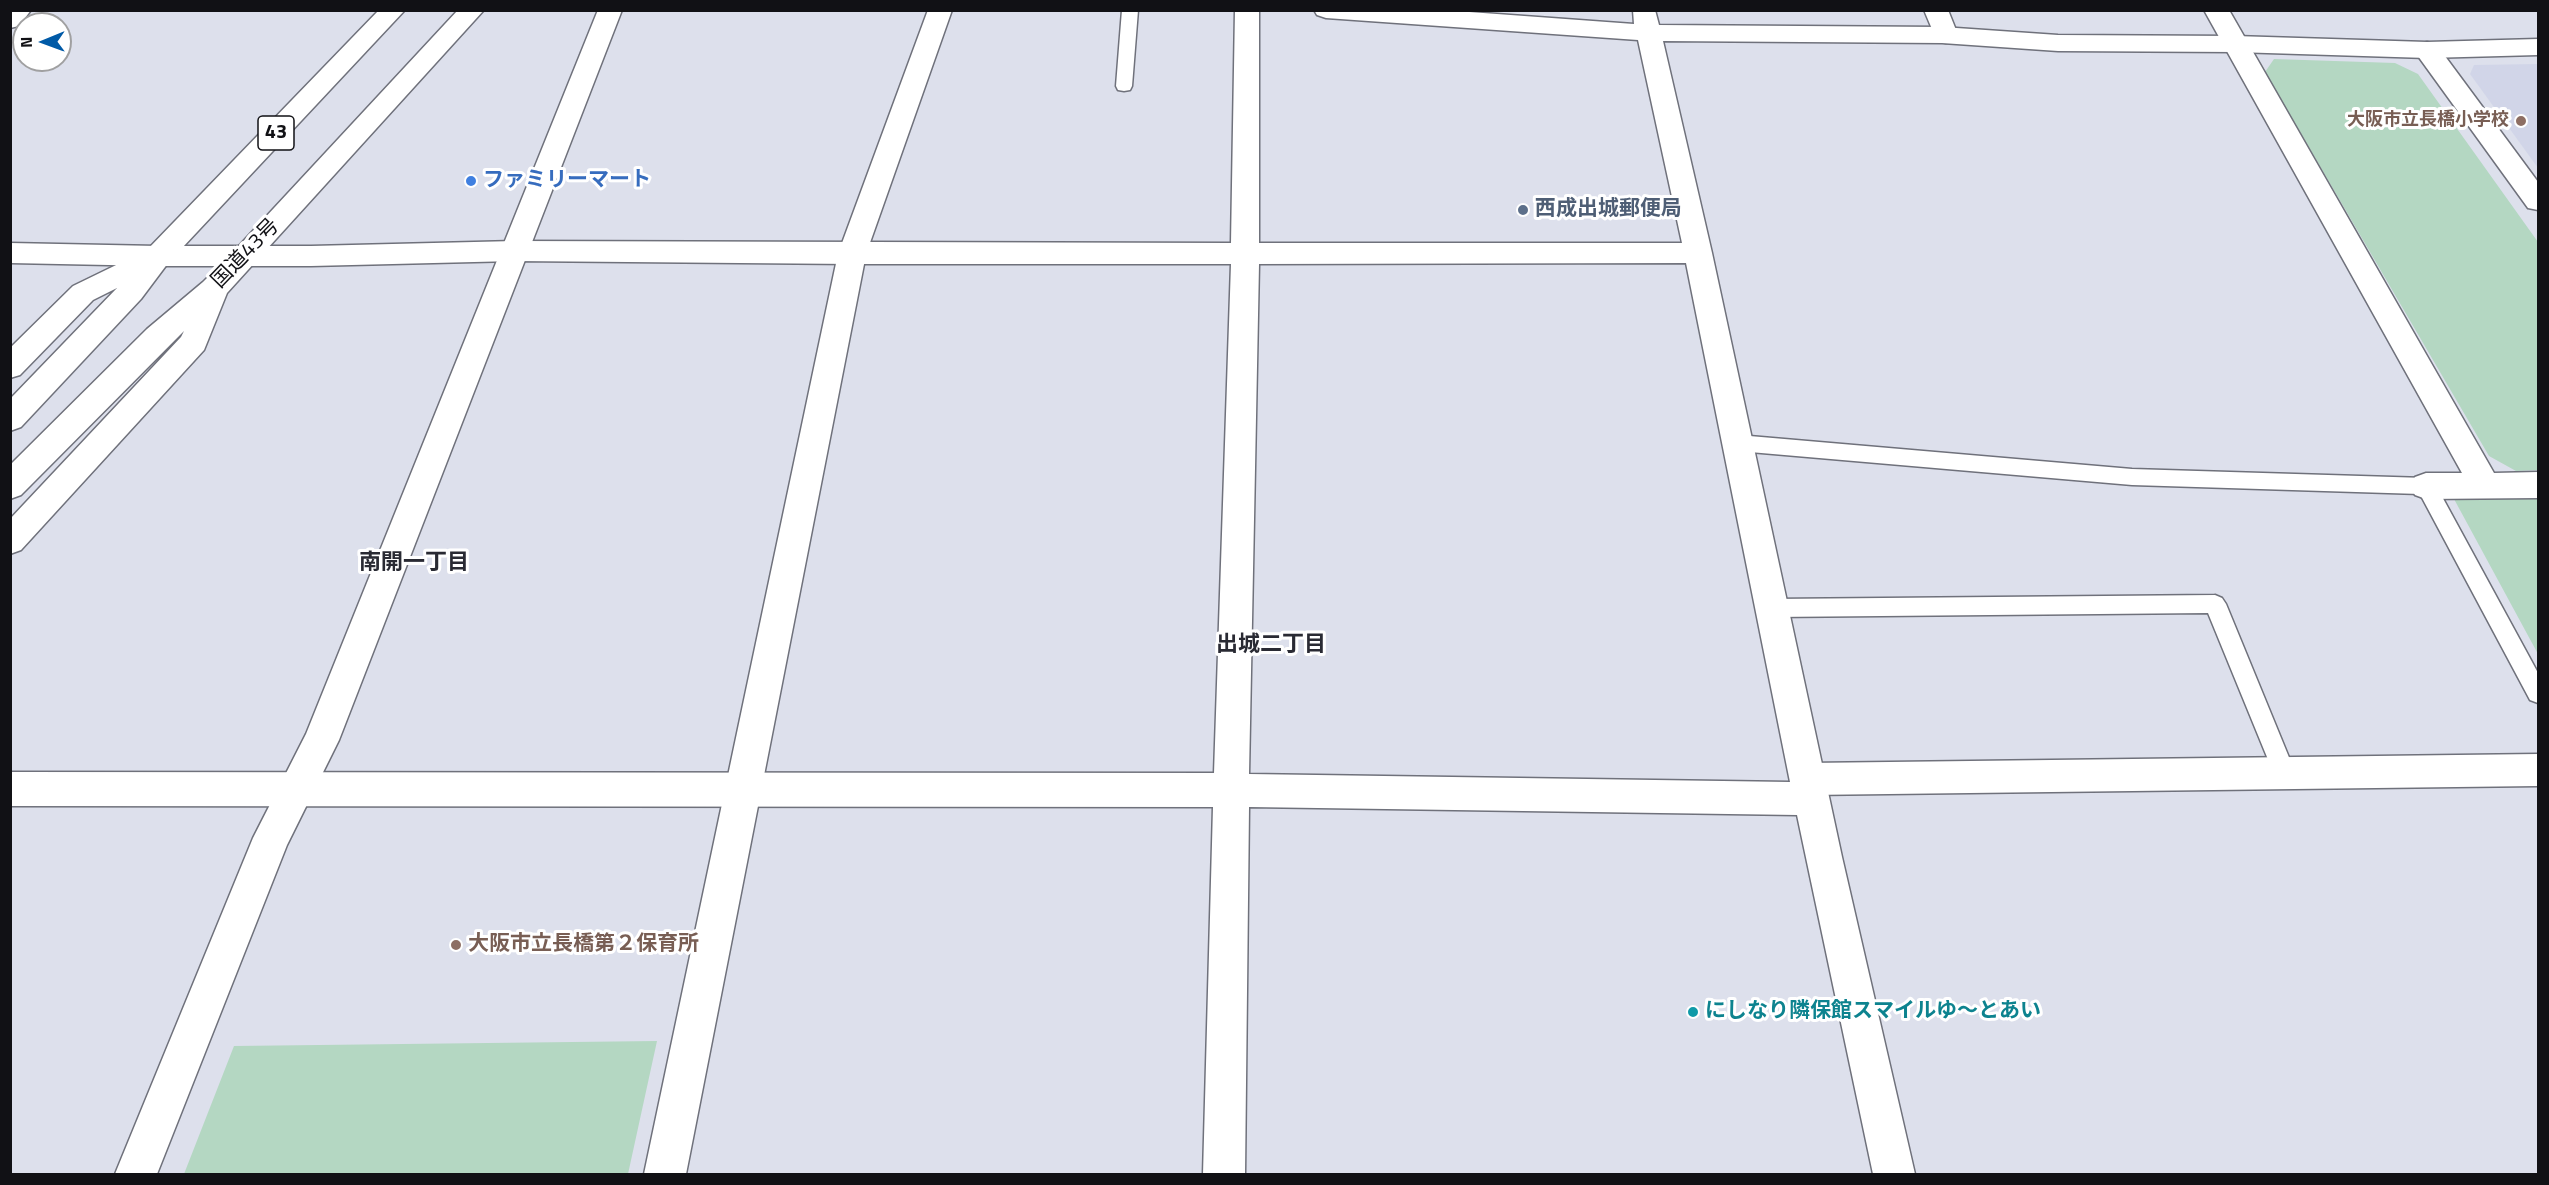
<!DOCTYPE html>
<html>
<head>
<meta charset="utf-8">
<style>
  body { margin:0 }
  #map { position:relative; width:2549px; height:1185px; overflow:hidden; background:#dde0ec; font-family:"Titillium Web",sans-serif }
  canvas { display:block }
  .frame { position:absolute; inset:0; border:12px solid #111115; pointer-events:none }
  .north { position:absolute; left:12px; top:12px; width:60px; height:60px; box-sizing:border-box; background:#fff; border:2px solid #a0a0a1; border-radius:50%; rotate:269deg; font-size:16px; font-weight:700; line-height:24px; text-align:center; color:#111115 }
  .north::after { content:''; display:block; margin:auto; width:21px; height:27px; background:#005aa7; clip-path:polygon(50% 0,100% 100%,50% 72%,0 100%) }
</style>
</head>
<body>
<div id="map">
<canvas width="2549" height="1185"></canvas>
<div class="frame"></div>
<div class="north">N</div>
</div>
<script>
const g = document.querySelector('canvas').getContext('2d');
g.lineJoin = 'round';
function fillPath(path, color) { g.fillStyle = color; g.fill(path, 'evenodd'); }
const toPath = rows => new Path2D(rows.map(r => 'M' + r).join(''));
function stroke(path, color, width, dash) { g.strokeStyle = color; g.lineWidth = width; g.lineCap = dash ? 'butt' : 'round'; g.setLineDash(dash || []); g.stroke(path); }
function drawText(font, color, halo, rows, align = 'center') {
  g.font = font + ' "Titillium Web","Noto Sans JP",sans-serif'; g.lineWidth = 6; g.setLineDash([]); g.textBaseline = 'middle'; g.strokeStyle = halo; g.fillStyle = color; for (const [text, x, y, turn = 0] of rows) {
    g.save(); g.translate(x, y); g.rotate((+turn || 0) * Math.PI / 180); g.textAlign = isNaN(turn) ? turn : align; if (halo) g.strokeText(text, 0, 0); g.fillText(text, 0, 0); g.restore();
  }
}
const built = toPath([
  [2538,64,2538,168,2470,74,2474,65]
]);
const green = toPath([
  [2274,59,2395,63,2418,74,2538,242,2538,470,2516,471,2489,456,2265,72],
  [2538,498,2538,654,2454,499],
  [657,1041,628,1174,184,1174,234,1046]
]);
const service = toPath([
  [1122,10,1138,10,1132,86,1130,90,1124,91,1118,90,1116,86,1122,10],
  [1738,435,2132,469,2426,478,2433,480,2538,673,2538,703,2530,700,2420,494,2132,485,1738,451,1731,448,1728,443,1731,438,1738,435],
  [2215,595,2222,598,2226,604,2295,772,2292,779,2284,782,2276,779,2208,613,1773,617,1766,614,1762,608,1766,602,1773,599,2215,595]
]);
const minor = toPath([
  [10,10,31,10,19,26,10,28,10,10],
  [598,10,622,10,339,740,287,845,157,1174,115,1174,253,838,306,734,598,10],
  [928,10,952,10,866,254,686,1174,644,1174,838,254,928,10],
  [1924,10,1948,10,1958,35,1955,41,1946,43,1937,41,1924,10],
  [2204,10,2229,10,2494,473,2538,472,2538,498,2426,499,2415,495,2410,486,2415,477,2426,473,2462,473,2204,10],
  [2427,42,2436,44,2538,182,2538,210,2528,208,2418,56,2414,50,2418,44,2427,42],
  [10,243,158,246,168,249,172,256,168,263,158,266,10,263,10,243],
  [2538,754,2538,786,1808,795,1795,791,1790,779,1795,767,1808,763,2538,754]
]);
const tertiary = toPath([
  [1235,10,1259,10,1259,243,1682,243,1638,40,1326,18,1317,15,1314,10,1442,10,1634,24,1633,10,1655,10,1659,25,1942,27,2058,35,2235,36,2427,42,2538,39,2538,55,2427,58,2235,52,2058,51,1942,43,1663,41,1712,253,1842,857,1915,1174,1873,1174,1797,815,1249,807,1245,1174,1203,1174,1213,807,10,806,10,772,1214,773,1231,264,852,264,515,261,311,266,158,266,148,263,144,256,148,249,158,246,311,246,515,241,1231,243,1235,10],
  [1686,263,1790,782,1249,774,1259,264,1686,263]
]);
const trunk = toPath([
  [379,10,405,10,168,263,141,299,21,427,10,431,10,399,117,288,93,300,20,375,10,378,10,348,73,286,147,250,379,10],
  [458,10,484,10,227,293,204,350,21,550,10,554,10,519,181,337,184,331,21,495,10,499,10,465,147,329,203,282,235,250,458,10]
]);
const markers = [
  [2521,121,6,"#8d6e63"],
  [471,181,6,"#3f7fe0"],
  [1523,210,6,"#5c6f8a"],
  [456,945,6,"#8d6e63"],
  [1693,1012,6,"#0f9aa8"]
];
const farEducationnames = [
  ["大阪市立長橋小学校",2509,121]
];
const shields = [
  [276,133,36]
];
const shieldNames = [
  ["43",276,133]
];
const shopNames = [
  ["ファミリーマート",483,181]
];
const serviceNames = [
  ["西成出城郵便局",1535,210]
];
const streetNames = [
  ["国道43号",246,254,-46]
];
const educationNames = [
  ["大阪市立長橋第２保育所",468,945]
];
const cultureNames = [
  ["にしなり隣保館スマイルゆ～とあい",1705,1012]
];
const neighbourhoodNames = [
  ["南開一丁目",414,564],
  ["出城二丁目",1271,646]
];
fillPath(built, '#d1d5e8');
fillPath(green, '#b4d7c2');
stroke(service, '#6f717b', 3);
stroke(minor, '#6f717b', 3);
stroke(tertiary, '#6f717b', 3);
stroke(trunk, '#6f717b', 3);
fillPath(service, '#fff');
fillPath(minor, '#fff');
fillPath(tertiary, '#fff');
fillPath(trunk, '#fff');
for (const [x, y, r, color] of markers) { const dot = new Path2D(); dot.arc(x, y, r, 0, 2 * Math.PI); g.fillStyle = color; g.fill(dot); stroke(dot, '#fff', 2); }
drawText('bold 18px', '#785e54', '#fff', farEducationnames, 'right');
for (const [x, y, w] of shields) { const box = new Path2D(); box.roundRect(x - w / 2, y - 17, w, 34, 4.5); g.fillStyle = '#fff'; g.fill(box); stroke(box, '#111115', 1.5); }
drawText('bold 20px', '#111115', null, shieldNames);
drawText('bold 21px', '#366cbe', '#fff', shopNames, 'left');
drawText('bold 21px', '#4e5e75', '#fff', serviceNames, 'left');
drawText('21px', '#111115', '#fff', streetNames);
drawText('bold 21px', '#785e54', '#fff', educationNames, 'left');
drawText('bold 21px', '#0d838f', '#fff', cultureNames, 'left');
drawText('bold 22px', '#292a33', '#fff', neighbourhoodNames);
</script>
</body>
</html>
